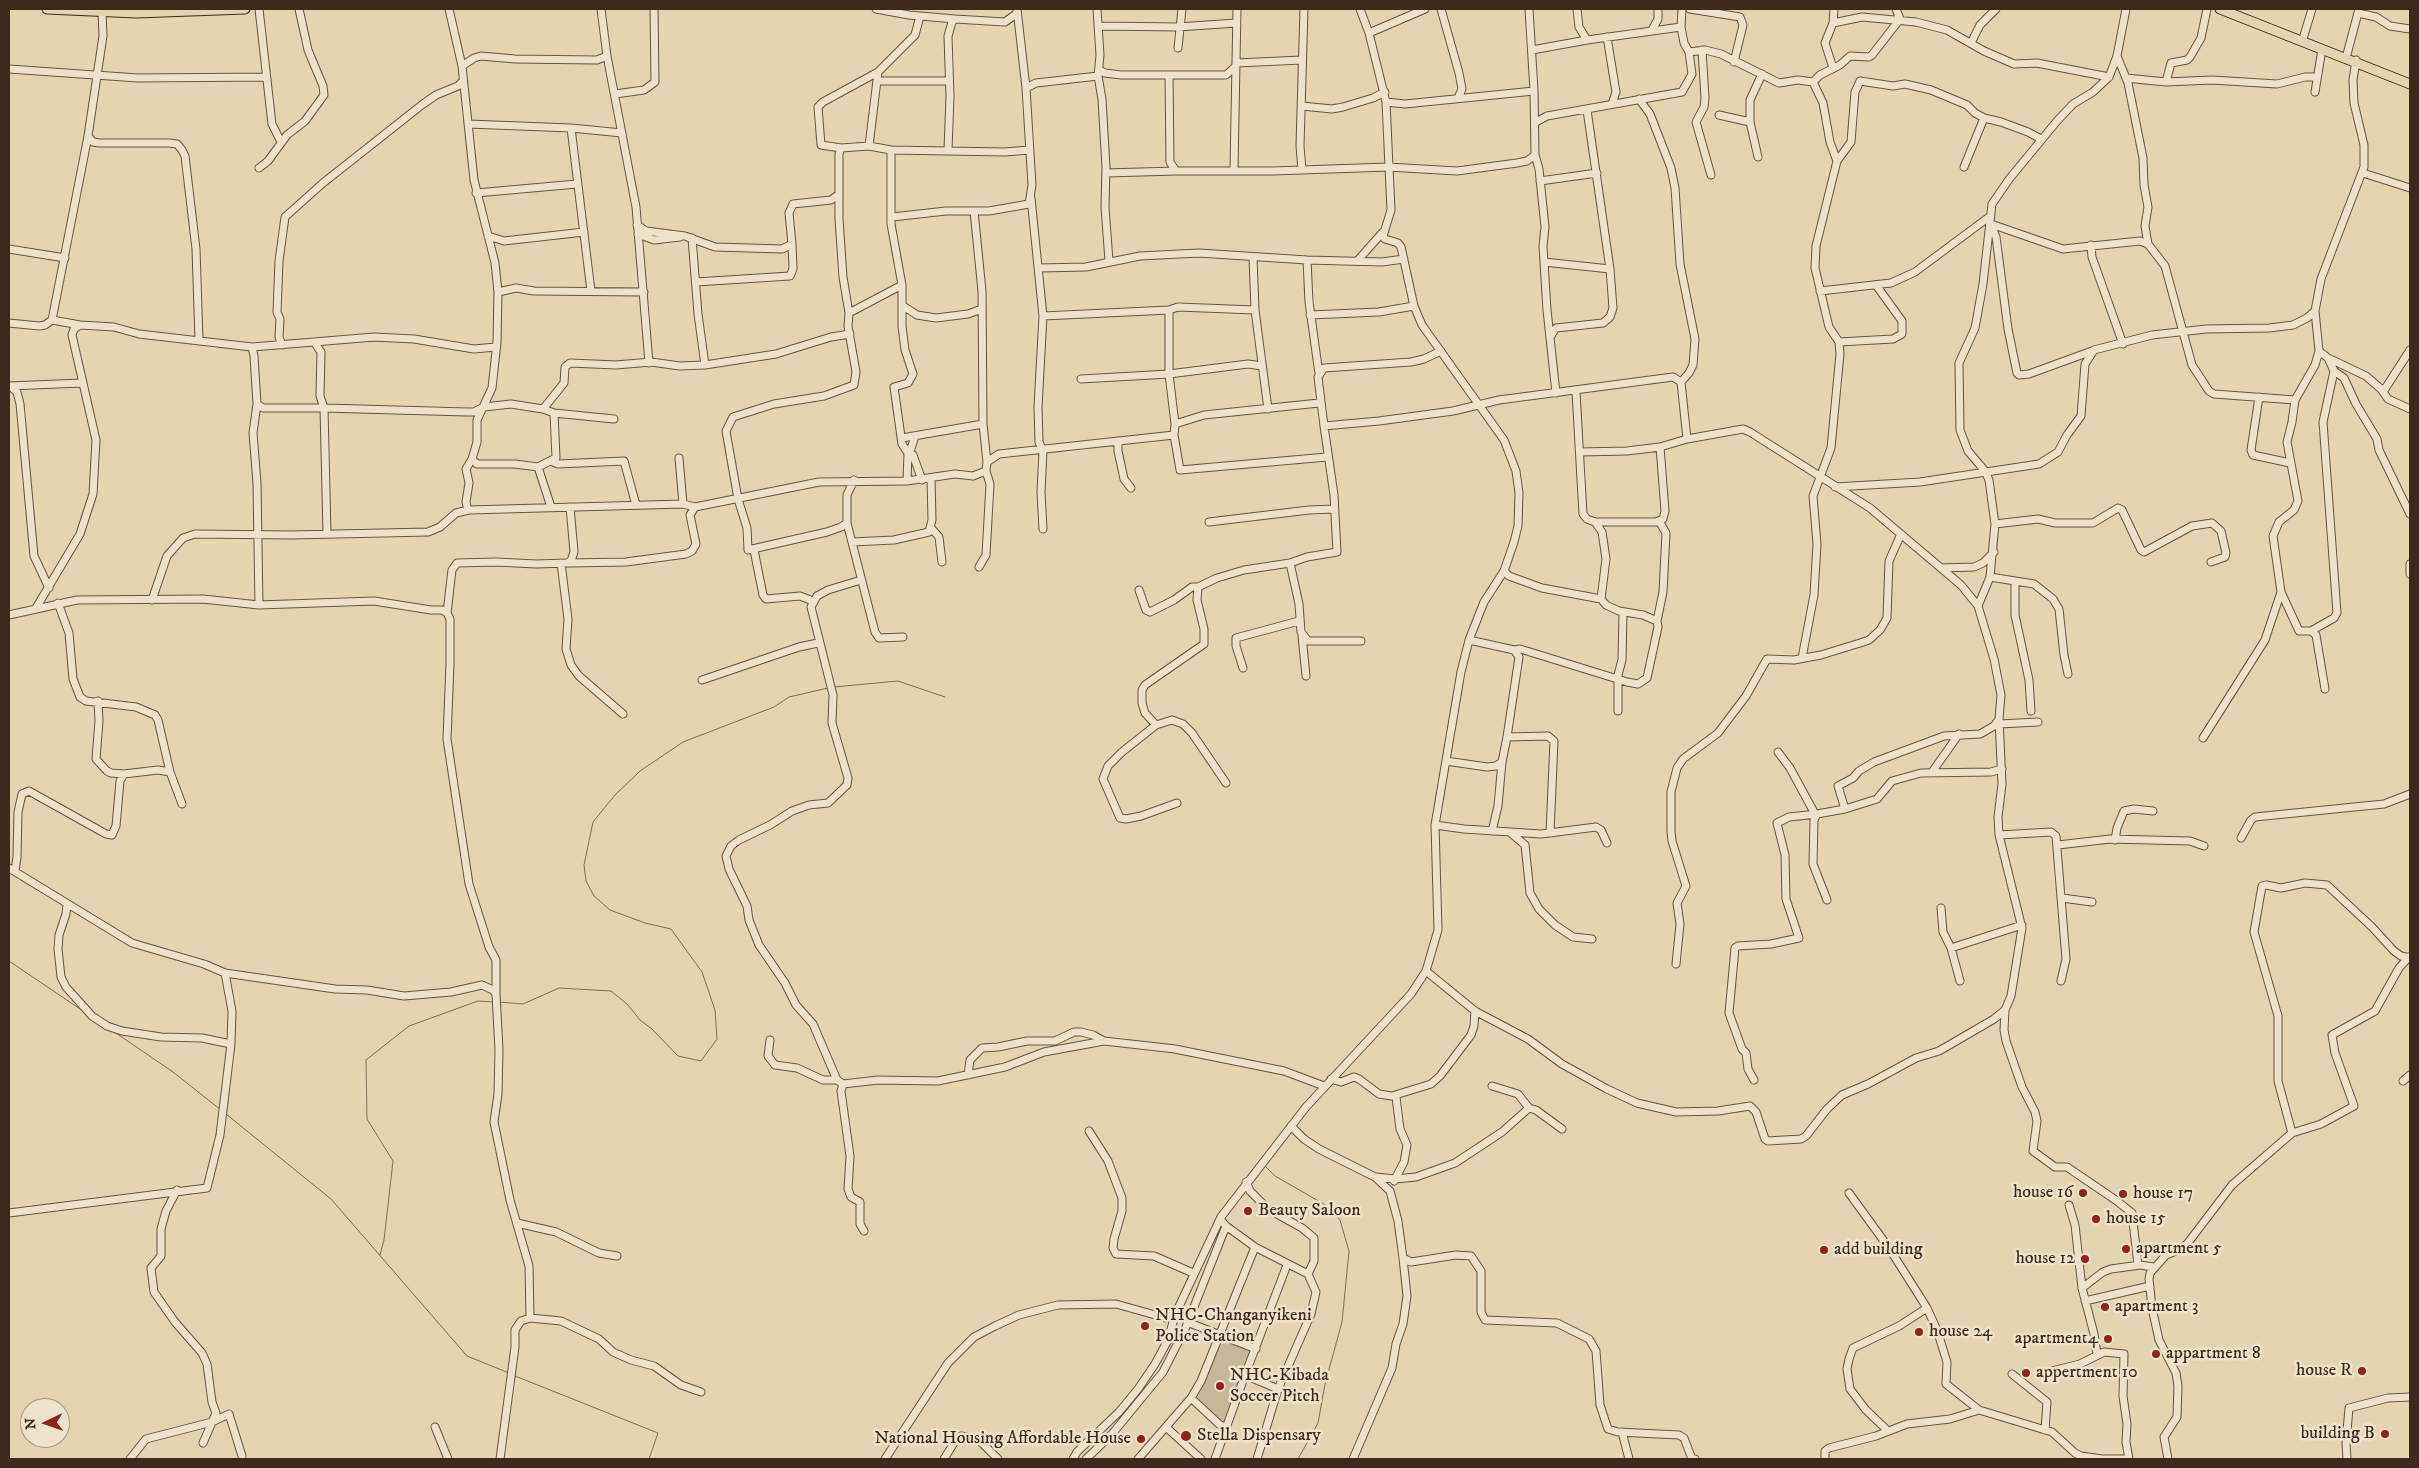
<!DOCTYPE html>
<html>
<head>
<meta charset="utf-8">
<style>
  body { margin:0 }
  #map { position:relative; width:2419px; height:1468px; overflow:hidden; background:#e4d4b1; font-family:"IM FELL DW Pica",serif }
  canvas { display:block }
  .frame { position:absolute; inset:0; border:10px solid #3c2a1c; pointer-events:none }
  .north { position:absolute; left:20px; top:1398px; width:50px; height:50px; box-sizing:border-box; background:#ede3cc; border:1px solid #a69986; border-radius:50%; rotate:267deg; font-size:14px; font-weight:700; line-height:20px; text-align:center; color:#3c2a1c }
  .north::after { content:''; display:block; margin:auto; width:18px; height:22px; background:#8f2418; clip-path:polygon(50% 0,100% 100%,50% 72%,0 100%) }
</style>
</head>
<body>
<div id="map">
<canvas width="2419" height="1468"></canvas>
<div class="frame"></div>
<div class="north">N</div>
</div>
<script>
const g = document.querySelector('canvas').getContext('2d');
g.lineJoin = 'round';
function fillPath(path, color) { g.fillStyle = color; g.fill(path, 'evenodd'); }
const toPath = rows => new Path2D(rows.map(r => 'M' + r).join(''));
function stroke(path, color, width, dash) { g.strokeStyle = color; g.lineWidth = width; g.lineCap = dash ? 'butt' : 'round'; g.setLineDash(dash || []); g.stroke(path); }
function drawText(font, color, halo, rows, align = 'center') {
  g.font = font + ' "IM FELL DW Pica",serif'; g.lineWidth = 5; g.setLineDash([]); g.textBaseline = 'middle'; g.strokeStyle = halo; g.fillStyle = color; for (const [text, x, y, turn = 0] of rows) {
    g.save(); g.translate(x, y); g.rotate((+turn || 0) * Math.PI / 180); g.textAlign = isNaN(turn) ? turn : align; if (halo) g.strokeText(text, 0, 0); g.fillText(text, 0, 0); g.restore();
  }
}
const green = toPath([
  [1222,1340,1248,1349,1250,1354,1227,1421,1224,1424,1196,1401,1194,1396]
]);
const stream = toPath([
  [834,687,898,681,945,697],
  [9,961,83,1011],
  [499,1002,523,1004,559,988,611,991,627,1004,640,1020,652,1029,678,1056,701,1061,717,1039,715,1010,702,972,671,929,645,923,610,910,594,896,586,881,584,865,593,822,615,795,640,771,683,742,774,707,789,697,828,688],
  [113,1031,173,1072,221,1110],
  [226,1114,331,1199,467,1356,509,1373],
  [1265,1166,1275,1176,1329,1207,1340,1220,1349,1251,1342,1322,1325,1384,1318,1423,1298,1459],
  [380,1255,384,1240,393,1161,367,1119,366,1060,409,1026,478,1001,492,1002],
  [515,1376,658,1433,649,1459]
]);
const minor = toPath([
  [259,9,272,124,281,142],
  [449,9,462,66,474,180,495,263,498,292,497,342,492,388,477,420,477,442,472,459,477,464,515,464,538,467,551,507],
  [601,9,607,56,636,207,649,363],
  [876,9,909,15,955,19],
  [1097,9,1100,55,1098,76,1102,99,1106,167,1105,207,1109,261],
  [1441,9,1459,73,1462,89,1458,98],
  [1577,9,1579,27,1587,40],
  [1682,9,1681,27,1684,43,1689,52,1705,50,1721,54,1779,83,1798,80,1813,82,1823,103,1830,142,1837,161,1816,246,1815,268,1829,327,1839,342,1840,354,1831,448,1813,496,1817,544,1814,595,1802,658],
  [1690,9,1740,17,1743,25,1734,62],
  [102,12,103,36,88,136,93,142,99,143,169,143,177,144,182,150,185,156,196,249,199,340],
  [2358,13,2376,17,2390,26,2410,29],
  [1833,23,1862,17,1916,22,1947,30,1984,51,2014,64,2037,63,2109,77],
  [1098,26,1178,27,1236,23],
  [1652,30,1658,19,1658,9],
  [1369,33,1425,9],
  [1607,37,1616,92,1612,104],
  [2302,42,2312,9],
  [1971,43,1980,25,1996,9],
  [1178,48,1182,9],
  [1532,50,1587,40,1681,27],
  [1702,50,1705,98,1704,107,1696,122,1711,175],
  [2117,56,2128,83,2143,158,2144,185,2148,207,2145,226,2148,244],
  [2346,58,2359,9],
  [1236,63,1302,60],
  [462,66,474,58,481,56,515,59,597,60,607,56],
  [1833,68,1825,43,1833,23,1834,9],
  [9,69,138,78,265,77],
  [1099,70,1105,73,1121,75,1226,75,1235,67],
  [1169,75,1170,162,1176,171,1273,171,1388,167,1457,171,1517,163,1527,161,1535,155,1534,91,1529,9],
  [2126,78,2166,82,2212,80,2277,84,2305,77,2317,77],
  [877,81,949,81],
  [1813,82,1820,75,1840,65,1850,56,1869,57,1872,55,1900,19,1896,9],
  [2166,82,2171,63,2187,60,2190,57,2201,38,2207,9],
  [1026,88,1036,83,1098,76],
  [2315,92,2322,49],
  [615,94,644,90,655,82,654,9],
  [1639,99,1650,114,1671,168,1675,188,1680,264,1695,339,1693,365,1689,373,1681,382],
  [1386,102,1405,104,1534,91],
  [1302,106,1332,109,1343,107,1373,98,1385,92],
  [1719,115,1750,122],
  [1536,122,1547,116,1682,92,1692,74,1689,52],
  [468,124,571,128,622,133],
  [571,128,591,291],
  [869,146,878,72],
  [841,148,821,145,818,107,823,102,878,72,915,35,920,16],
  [891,150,891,224,902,285,902,326,905,350,913,374,908,383,894,387,902,444,908,453,907,481],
  [948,150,950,96,948,36,952,22,955,19,1005,22,1016,14,1017,11],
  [1535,155,1539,169,1545,227,1543,246,1547,310,1556,393],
  [1758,157,1750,122,1750,100,1762,74],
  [1837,161,1851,142,1855,92,1860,81,1893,86,1905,84,1931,90,1967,105,1975,113,1984,118,2001,122,2028,132,2041,139],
  [1964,167,1984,118],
  [259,168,268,161,287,135,305,121,324,95,323,86,308,50,299,9],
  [1234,170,1237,9],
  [1302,170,1300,146,1304,9],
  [1106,173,1176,171],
  [2363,173,2410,188],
  [1540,181,1597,173],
  [476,193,577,184],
  [1031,198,1043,316,1038,407,1039,442,1043,451,1041,492,1043,529],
  [974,211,982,291,983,424,987,462],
  [892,217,946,211,989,211,1029,204,1032,185,1026,88,1017,9],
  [1991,224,2063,249,2140,241,2148,244,2165,266,2192,365,2209,391,2214,394,2295,400],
  [1991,224,1996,237,2008,329,2017,373,2019,375,2029,374,2092,351],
  [637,225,646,231,685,236,715,247,782,249,792,244,789,213,793,204,831,200,838,195],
  [638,234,654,240,680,237],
  [488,236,504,241,584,232],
  [692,238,698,314,705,365],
  [2091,245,2092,257,2123,344],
  [9,249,65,258],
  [1253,258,1255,310,1268,409],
  [1307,260,1309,302,1319,374],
  [1358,260,1383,232],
  [1544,262,1610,269],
  [1039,268,1086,267,1140,256,1199,253,1307,260,1382,262,1404,259],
  [696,282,790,276,793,269,792,244],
  [1820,291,1891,283,1915,272,1989,217],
  [498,292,516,288,534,291,644,292],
  [903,306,917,315,936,318,968,314,982,309],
  [2315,311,2319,351,2315,365,2295,400,2292,422,2287,442,2298,501,2294,510,2279,522,2273,536,2281,592,2299,631,2311,631,2316,635,2325,689],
  [849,313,843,277,839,219,839,154,841,148,869,146,891,150,1005,152,1029,150],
  [1310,315,1379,312,1414,306],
  [1043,316,1169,310,1178,307,1255,310],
  [52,320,80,325],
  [9,323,39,326,45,325,52,320,88,136],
  [1550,337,1556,328,1603,323,1610,317,1613,308,1610,269,1587,110],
  [314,342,374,337,414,339,474,349,496,347],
  [1839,342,1893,339,1902,334,1902,321,1876,285],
  [282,345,279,337,280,319,277,312,279,261,285,217,323,183,423,104,436,95,458,86,463,81],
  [252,347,254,356,257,404,253,433,257,483,259,605],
  [2328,358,2366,376,2381,389,2388,399,2410,409],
  [2334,371,2344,378,2356,404,2377,439,2379,450,2410,514],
  [1081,379,1169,374,1248,364,1262,366],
  [9,386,82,383],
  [10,386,17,392,20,404,34,556,49,588],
  [1576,392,1583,514,1587,519,1595,522,1656,522,1663,519,1665,511,1660,447],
  [2383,392,2410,350],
  [2259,397,2251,450,2253,455,2290,463],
  [257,404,263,408,324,408,327,534],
  [543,409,554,413,614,419],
  [1175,424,1204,415,1319,403],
  [1324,426,1318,377,1324,368,1411,362,1424,359,1441,351],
  [1174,435,1180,470,1327,457],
  [902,438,983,424],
  [1118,441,1118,451,1124,479,1131,488],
  [910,452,915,436],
  [1580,452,1627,451,1660,447,1687,439],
  [908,453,913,455,922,480],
  [679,458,683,504],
  [553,462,558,464,624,461,636,505],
  [538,467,556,458,554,413],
  [854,480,847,495,847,523,875,632,879,638,903,637],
  [1835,487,1920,482,2039,464,2058,452,2067,435,2081,416,2085,364,2094,350,2152,335,2206,329,2269,328,2293,325,2307,318,2315,311,2321,279,2364,167,2364,145,2354,103,2353,80,2356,60],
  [468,510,466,502,469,483,466,469,472,459],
  [1209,522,1309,510,1334,509],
  [847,523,841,527,827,532,748,550,747,528,738,499,726,431,733,417,774,404,824,396,854,385,856,372,848,326,849,313,902,285],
  [1995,524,2038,519,2055,523,2093,523,2118,508,2122,510,2141,550,2144,552,2192,526,2212,523,2221,531,2226,553,2225,557,2211,562],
  [932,529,939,537,942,562],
  [852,542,894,540,929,532,932,520,931,479],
  [754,550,763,595,766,599,800,596,813,601],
  [561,563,568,619,566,649,571,665,579,676,623,714],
  [569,563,626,562,686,554,692,551,696,544,690,515,695,507],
  [2410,564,2410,574],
  [979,567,986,555,990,484,986,471],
  [1941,568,1974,567,1983,563,1994,552],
  [1504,571,1509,576,1542,588,1601,599],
  [1990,577,2034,584,2053,599,2059,609,2064,655,2068,674],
  [2015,581,2015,615,2029,680,2031,711],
  [1198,587,1197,600,1204,629,1204,644,1145,685,1142,690,1142,703,1145,713,1156,725,1172,720,1183,724,1192,733,1226,783],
  [1139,590,1146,610,1150,612,1174,600,1192,587,1198,587,1217,578,1244,570,1290,563],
  [152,600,167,556,183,538,195,534,291,535,428,532,440,527,456,513,469,510,683,504,695,507,819,482,907,481,955,474,973,476,986,471,987,462,999,454,1174,435,1175,424,1169,374,1169,310],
  [58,603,69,633,73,679,80,697,86,701,136,707,155,715,158,720,170,772,182,804],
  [36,608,80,534,93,494,96,440,72,335,74,329,80,325,114,327,139,334,252,347,314,342,321,352,320,396,324,408,467,412,474,412,484,407,511,404,543,409,564,383,565,367,570,363,616,365,651,362,680,366,705,365,776,354,831,337,850,334],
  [447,613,452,570,457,563,496,562,536,564,567,563,571,561,574,552,570,507],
  [9,615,77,600,203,599,259,605,374,601,431,610,442,610,447,613,450,619,450,664,447,739,469,884,489,947,496,960,496,994],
  [1657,621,1663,592,1666,533,1659,521],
  [2311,631,2334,618,2337,613,2323,422,2334,371,2328,358,2319,351],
  [1302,636,1306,676],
  [1361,641,1308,641,1301,632,1299,604,1290,563,1307,557,1337,552,1334,495,1324,426,1379,421,1453,411,1499,400,1673,377,1681,382,1687,439,1743,429,1750,432,1870,508,1961,585,1978,606],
  [1514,650,1520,649,1543,656,1627,682,1638,684,1647,678,1658,627,1657,621,1643,615,1619,611,1606,605,1601,599,1606,559,1602,532,1595,522],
  [1243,668,1236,646,1236,638,1299,621],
  [702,680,799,647,818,643],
  [98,701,99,721,96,759,107,771,111,773,124,774,158,770,170,772],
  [1618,711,1618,675,1622,660,1623,613],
  [1999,724,2038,722],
  [1156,725,1122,752,1108,766,1103,779,1120,818,1126,819,1141,816,1177,803],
  [1507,737,1548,736,1554,741,1550,833],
  [2203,738,2265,640,2281,592],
  [1778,752,1790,768,1815,814],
  [1446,761,1487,767,1496,766,1502,762,1507,737,1519,657,1514,650,1469,640],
  [1932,772,1959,734],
  [1845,809,1838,786,1853,778,1859,771,1874,762,1944,736,1980,734,1994,726,1999,719],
  [1435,825,1464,829,1541,834,1596,827,1601,830,1607,843],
  [1492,831,1498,806,1502,762],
  [1511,833,1525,845,1530,893,1539,909,1555,925,1573,937,1592,939],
  [1999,835,2051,832,2056,836,2066,959,2061,981],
  [2241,838,2251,820,2255,817,2384,804,2410,794],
  [2115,840,2117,828,2124,811,2134,809,2153,811],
  [2058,845,2110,839,2190,841,2204,846],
  [9,868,132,943,204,964,225,973,335,989,367,990,404,996,451,992,482,985,493,990,496,994,499,1050,498,1094,494,1122,510,1200,529,1266,530,1318,561,1321,599,1339,613,1352,631,1360,654,1366,681,1385,701,1392],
  [15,871,17,857,18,812,22,794,29,791,106,834,112,835,116,826,120,781,124,774],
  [2062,898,2092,902],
  [1827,900,1813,864,1814,820,1817,814,1845,809,1877,799,1892,781,1921,773,1991,772,2002,769],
  [67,904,66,914,59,935,58,949,61,977,66,987,92,1016,107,1026,122,1031,161,1037,202,1038,231,1044],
  [1941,908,1943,932,1951,948,1960,981],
  [1951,948,2022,925],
  [1676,964,1680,924,1677,903,1686,886,1672,841,1671,831,1671,792,1677,768,1683,759,1718,733,1746,696,1767,659,1794,660,1821,655,1860,643,1869,640,1880,630,1887,618,1889,561,1901,534],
  [1426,971,1475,1011,1528,1039,1562,1064,1607,1089,1637,1103,1676,1112,1718,1111,1750,1106,1756,1112,1765,1139,1768,1141,1801,1139,1806,1136,1827,1109,1842,1095,1868,1084,1916,1058,1939,1051,1994,1019,2005,1010,2011,996,2022,928,1999,835,1998,817,2002,784,1999,719,2001,695,1994,659,1978,606,1990,577,1995,524,1989,480,1985,471,1968,451,1960,430,1959,363,1975,328,1983,284,1992,204,2010,178,2057,121,2073,104,2093,92,2109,77,2117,56,2126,9],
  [2005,1010,2004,1030,2006,1041,2022,1087,2035,1112,2037,1121,2033,1151,2055,1167,2067,1167,2117,1201,2132,1213,2138,1265],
  [770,1040,768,1056,775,1065,797,1068,823,1080,837,1080],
  [968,1075,970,1060,982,1048,998,1047,1027,1041,1055,1041,1074,1032,1081,1032,1093,1035,1104,1041,1175,1049,1284,1071,1324,1086],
  [1331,1079,1341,1082,1354,1077,1359,1079,1379,1094,1392,1096,1431,1084,1440,1076,1471,1035,1474,1026,1475,1011],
  [1754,1080,1748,1069,1746,1053,1742,1049,1729,1013,1735,948,1738,946,1771,944,1799,938,1786,899,1785,855,1777,823,1789,817,1817,814],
  [2403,1081,2410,1075],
  [843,1084,837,1080,813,1024,796,1005,785,983,759,945,749,920,747,906,729,869,726,856,731,846,739,840,770,825,792,811,809,805,828,803,847,785,848,778,832,723,833,695,811,607,817,596,828,590,861,580],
  [1492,1086,1518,1094,1529,1108,1536,1110,1562,1129],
  [1291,1126,1304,1139,1319,1149,1375,1177,1390,1191,1398,1221,1403,1258,1411,1262,1456,1255,1471,1256,1481,1271,1481,1312,1485,1320,1557,1323,1589,1339,1596,1351,1600,1405,1608,1429,1618,1432,1679,1435,1684,1438,1692,1459,1695,1459],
  [1089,1131,1108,1161,1122,1198,1122,1211,1114,1239,1113,1248,1116,1254,1154,1256,1193,1273],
  [2292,1133,2278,1081,2278,1016,2254,932,2262,886,2266,885,2281,888,2305,883,2327,885,2372,927,2394,951,2401,956,2410,958],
  [1376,1177,1395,1179,1416,1177,1455,1163,1502,1132,1529,1108],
  [1394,1181,1404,1162,1407,1145,1400,1129,1396,1097],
  [1246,1182,1250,1191,1268,1209,1302,1228,1314,1238,1314,1261,1308,1274],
  [177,1190,166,1211,161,1229,161,1256,151,1268,154,1292,175,1322,202,1353,207,1364,212,1402,216,1413,203,1443],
  [1849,1193,1889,1248,1927,1308,1937,1330,1947,1362,1946,1384,1979,1410],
  [2069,1205,2075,1225,2082,1288,2094,1334,2097,1354],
  [9,1213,207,1188,220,1135,231,1044,232,1011,225,973],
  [1220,1219,1226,1226,1255,1247,1308,1274,1316,1292,1311,1314,1278,1389,1257,1459],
  [517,1223,556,1232,599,1253,617,1256],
  [864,1231,860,1224,860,1202,851,1197,848,1189,850,1156,841,1091,843,1084,878,1080,938,1081,1005,1067,1044,1052,1104,1041],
  [2082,1288,2103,1272,2111,1269,2140,1265,2153,1267],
  [2085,1301,2150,1286],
  [1187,1322,1256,1349],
  [2048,1372,2080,1364,2104,1352,2124,1354,2123,1396,2127,1424,2126,1442,2129,1459],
  [2012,1374,2047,1402,2045,1430],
  [1245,1375,1278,1389],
  [1191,1398,1220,1425,1226,1427],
  [435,1427,448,1459],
  [1167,1428,1201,1459],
  [1887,1430,1866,1410,1850,1389,1847,1369,1849,1359,1853,1348,1899,1326,1927,1308],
  [1622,1432,1629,1459],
  [130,1459,146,1439,212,1422,229,1414,242,1456],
  [500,1459,515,1347,515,1330,521,1321,530,1318],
  [885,1459,948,1363,974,1337,995,1326,1019,1315,1058,1305,1116,1304,1166,1318,1175,1315,1221,1217,1306,1107,1411,994,1426,971,1438,930,1435,825,1461,672,1469,640,1484,602,1504,571,1514,542,1518,526,1519,493,1516,471,1504,440,1422,325,1414,306,1401,247,1398,243,1385,239,1383,236,1391,210,1386,102,1369,33,1360,9],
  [944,1459,957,1438,961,1436,979,1440,998,1459],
  [1073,1459,1077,1452,1119,1412,1138,1389,1155,1364,1168,1340,1175,1315],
  [1086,1459,1112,1434,1163,1372,1186,1327,1226,1226],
  [1138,1459,1191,1398,1201,1381,1255,1247],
  [1215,1459,1245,1375,1287,1265],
  [1353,1459,1392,1368,1396,1344,1403,1324,1407,1296,1403,1258],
  [1825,1459,1825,1451,1829,1448,1876,1436,1907,1424,1950,1419,1979,1410,2052,1432,2075,1453,2081,1456,2102,1459,2125,1459],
  [2168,1459,2164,1437,2177,1417,2178,1386,2176,1373,2159,1340,2152,1308,2149,1279,2150,1273,2166,1255,2181,1249,2187,1244,2232,1185,2292,1133,2321,1124,2354,1106,2335,1053,2332,1035,2375,1011,2399,968,2409,957],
  [2347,1459,2346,1443,2349,1408,2388,1398,2410,1397]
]);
const major = toPath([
  [47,9,136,13,245,9],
  [2220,9,2410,84]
]);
const markers = [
  [2083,1193,5,"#8f2418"],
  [2123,1194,5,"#8f2418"],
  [1248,1211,5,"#8f2418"],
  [2096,1219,5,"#8f2418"],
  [2126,1249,5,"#8f2418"],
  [1824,1250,5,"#8f2418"],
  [2085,1259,5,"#8f2418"],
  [2105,1307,5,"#8f2418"],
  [1145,1326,5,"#8f2418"],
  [1919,1332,5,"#8f2418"],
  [2108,1339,5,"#8f2418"],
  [2156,1354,5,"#8f2418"],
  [2362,1371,5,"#8f2418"],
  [2026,1373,5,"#8f2418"],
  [1220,1386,5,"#8f2418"],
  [2385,1434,5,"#8f2418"],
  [1186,1436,6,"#8f2418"],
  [1141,1439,5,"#8f2418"]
];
const poiNames = [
  ["house 16",2073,1193,"right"],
  ["house 17",2133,1194],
  ["Beauty Saloon",1258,1211],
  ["house 15",2106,1219],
  ["apartment 5",2136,1249],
  ["add building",1834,1250],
  ["house 12",2075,1259,"right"],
  ["apartment 3",2115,1307],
  ["NHC-Changanyikeni",1155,1316],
  ["Police Station",1155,1337],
  ["house 24",1929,1332],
  ["apartment4",2098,1339,"right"],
  ["appartment 8",2166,1354],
  ["house R",2352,1371,"right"],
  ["appertment 10",2036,1373],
  ["NHC-Kibada",1230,1376],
  ["Soccer Pitch",1230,1397],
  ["building B",2375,1434,"right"],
  ["Stella Dispensary",1197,1436],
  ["National Housing Affordable House",1131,1439,"right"]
];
fillPath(green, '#c7b798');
stroke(stream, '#7f6d57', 1);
stroke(minor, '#665441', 9);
stroke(major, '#3c2a1c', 11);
stroke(minor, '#ede3cc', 7);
stroke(major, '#e4d4b1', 9);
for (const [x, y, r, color] of markers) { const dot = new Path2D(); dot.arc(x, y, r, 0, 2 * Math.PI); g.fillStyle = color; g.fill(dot); stroke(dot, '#ede3cc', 2); }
drawText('18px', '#3c2a1c', '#ede3cc', poiNames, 'left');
</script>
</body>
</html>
